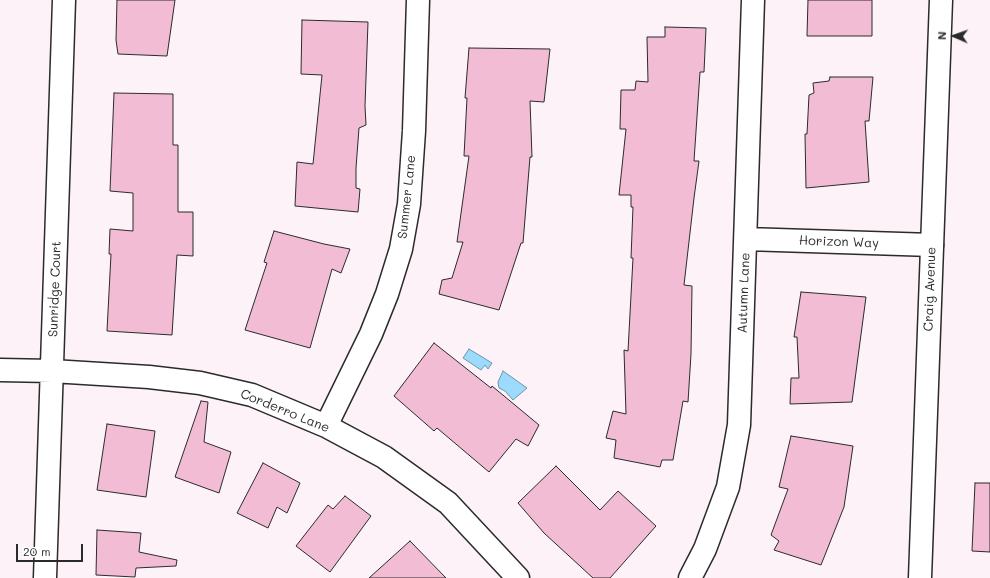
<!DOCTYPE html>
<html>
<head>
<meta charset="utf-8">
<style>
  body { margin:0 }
  #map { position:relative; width:990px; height:578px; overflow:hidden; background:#fcf2f7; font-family:Mali,sans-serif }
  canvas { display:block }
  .north { position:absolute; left:934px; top:16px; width:40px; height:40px; -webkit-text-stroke:3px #fff; paint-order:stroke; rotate:272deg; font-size:11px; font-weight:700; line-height:16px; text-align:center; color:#2b2b2b }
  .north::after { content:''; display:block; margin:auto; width:14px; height:18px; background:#2b2b2b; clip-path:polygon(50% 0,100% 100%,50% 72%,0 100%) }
  .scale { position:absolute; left:16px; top:544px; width:67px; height:18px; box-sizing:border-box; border:2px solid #2b2b2b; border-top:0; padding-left:5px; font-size:12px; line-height:14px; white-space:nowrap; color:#2b2b2b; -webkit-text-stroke:3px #fff; paint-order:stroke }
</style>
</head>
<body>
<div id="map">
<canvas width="990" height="578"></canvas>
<div class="north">N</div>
<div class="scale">20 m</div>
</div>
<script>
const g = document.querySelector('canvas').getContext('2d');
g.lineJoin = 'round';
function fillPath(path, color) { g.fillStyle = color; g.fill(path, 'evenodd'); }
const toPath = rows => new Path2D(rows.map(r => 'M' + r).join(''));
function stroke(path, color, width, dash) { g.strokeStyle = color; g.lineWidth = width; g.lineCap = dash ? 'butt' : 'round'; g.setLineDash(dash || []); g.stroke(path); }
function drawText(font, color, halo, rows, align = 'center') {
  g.font = font + ' Mali,sans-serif'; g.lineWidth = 4; g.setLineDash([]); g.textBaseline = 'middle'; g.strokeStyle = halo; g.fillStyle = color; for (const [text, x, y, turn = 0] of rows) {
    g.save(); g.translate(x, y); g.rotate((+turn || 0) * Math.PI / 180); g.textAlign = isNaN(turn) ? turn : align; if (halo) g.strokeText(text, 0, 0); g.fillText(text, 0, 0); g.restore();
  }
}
const water = toPath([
  [469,349,492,363,488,369,485,365,481,370,463,358,469,349],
  [503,371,527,388,513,400,505,391,499,388,498,382,503,371]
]);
const building = toPath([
  [117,0,175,0,167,56,118,54,116,40,117,0],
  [808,0,872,0,872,36,807,36,808,0],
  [302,20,368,22,365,106,366,125,359,128,356,168,356,188,360,189,358,212,295,206,297,162,313,164,322,75,301,74,302,20],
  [665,27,706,28,704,72,700,72,694,161,699,161,694,198,684,285,692,286,691,354,688,402,683,401,673,460,662,460,660,467,614,458,616,440,606,438,613,411,626,414,624,350,628,351,633,258,631,258,633,207,631,207,631,195,619,195,626,129,620,129,621,90,635,90,636,81,648,82,647,37,665,37,665,27],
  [469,48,550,49,544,102,530,101,532,157,530,157,523,243,521,243,499,310,439,294,442,280,452,278,463,242,457,242,469,156,464,156,467,98,465,98,469,48],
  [830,77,873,77,869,121,865,121,869,182,806,188,805,134,807,134,809,95,814,93,813,83,829,81,830,77],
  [114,93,173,94,173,145,178,145,178,212,193,212,193,256,177,255,172,335,107,331,111,254,109,254,110,229,133,231,133,193,110,191,114,93],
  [274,231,324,244,350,249,341,273,332,269,310,348,245,330,267,263,264,262,274,231],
  [801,292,866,297,852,402,790,404,791,378,799,378,797,337,794,337,801,292],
  [434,343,491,388,492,386,539,425,528,446,516,439,489,472,437,428,434,431,394,396,434,343],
  [201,401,208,402,204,442,231,452,219,493,175,477,201,401],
  [107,424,155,431,146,497,97,490,107,424],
  [791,436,853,446,844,507,821,565,774,550,779,541,771,535,788,489,779,487,791,436],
  [263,463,300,483,287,513,277,507,268,528,237,513,263,463],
  [556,466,600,510,618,491,656,526,610,578,593,578,544,533,518,503,556,466],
  [975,483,990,483,990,552,972,551,975,483],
  [345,496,371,516,330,572,296,546,328,505,333,509,345,496],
  [97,530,141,533,139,552,177,560,176,566,136,568,135,577,96,575,97,530],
  [410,541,446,578,369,578,410,541]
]);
const minor = toPath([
  [746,239,932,245],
  [0,370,52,371,149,377,200,383,252,395,326,426,384,457,448,503,518,578],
  [326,426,371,334,387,294,401,249,409,204,414,131,418,0],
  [45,578,64,0],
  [690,578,705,549,728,487,739,425,753,0]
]);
const tertiary = toPath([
  [920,578,941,0]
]);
const streetNames = [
  ["Summer Lane",407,197,-84],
  ["Horizon Way",839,242,2],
  ["Sunridge Court",55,289,-88],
  ["Craig Avenue",930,289,-88],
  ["Autumn Lane",744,293,-88],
  ["Corderro Lane",285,411,22]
];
fillPath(water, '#9cdafe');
stroke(water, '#6f94aa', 1);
fillPath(building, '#f2bcd5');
stroke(building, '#2b2b2b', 1);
stroke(minor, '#2b2b2b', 25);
stroke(tertiary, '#2b2b2b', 25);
stroke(minor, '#fff', 22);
stroke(tertiary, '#fff', 22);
drawText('13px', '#2b2b2b', '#fff', streetNames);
</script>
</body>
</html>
